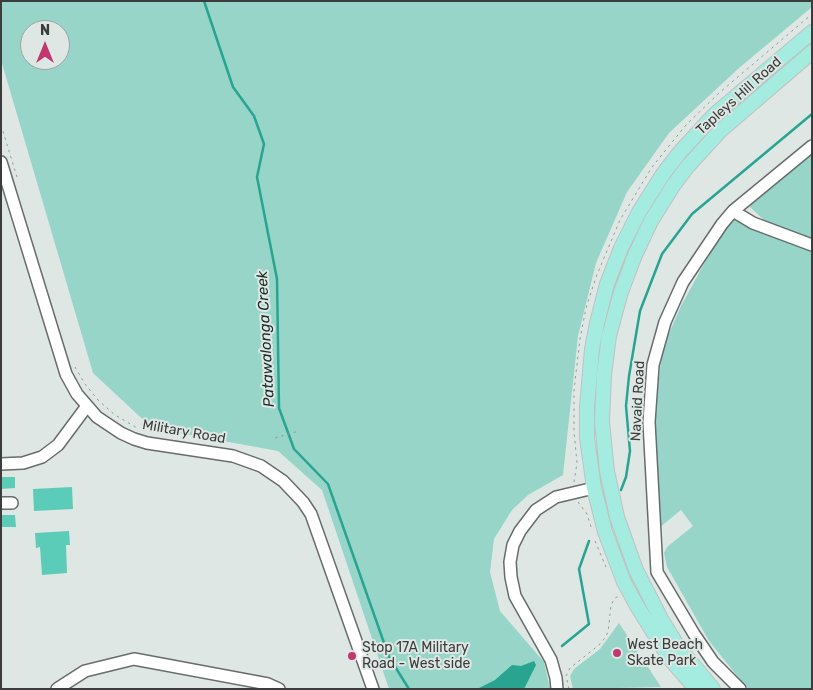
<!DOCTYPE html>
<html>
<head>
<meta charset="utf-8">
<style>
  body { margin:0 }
  #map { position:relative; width:813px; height:690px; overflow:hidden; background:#dfe7e5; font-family:Rubik,sans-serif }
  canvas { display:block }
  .frame { position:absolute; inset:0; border:2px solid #3a3d3c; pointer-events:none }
  .north { position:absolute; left:20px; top:20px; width:50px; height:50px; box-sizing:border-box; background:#dfe7e5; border:1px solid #9da3a1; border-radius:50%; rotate:0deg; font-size:14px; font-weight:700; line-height:20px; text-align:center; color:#3a3d3c }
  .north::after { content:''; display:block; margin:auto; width:18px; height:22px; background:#c13770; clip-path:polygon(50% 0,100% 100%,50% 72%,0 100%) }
</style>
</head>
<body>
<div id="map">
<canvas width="813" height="690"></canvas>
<div class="frame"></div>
<div class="north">N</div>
</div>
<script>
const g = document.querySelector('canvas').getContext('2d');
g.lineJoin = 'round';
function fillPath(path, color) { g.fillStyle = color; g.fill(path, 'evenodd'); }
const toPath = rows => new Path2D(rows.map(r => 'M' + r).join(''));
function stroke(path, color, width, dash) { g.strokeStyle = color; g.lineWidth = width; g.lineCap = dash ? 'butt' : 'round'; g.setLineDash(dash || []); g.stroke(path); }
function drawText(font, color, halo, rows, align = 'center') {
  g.font = font + ' Rubik,sans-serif'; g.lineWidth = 4; g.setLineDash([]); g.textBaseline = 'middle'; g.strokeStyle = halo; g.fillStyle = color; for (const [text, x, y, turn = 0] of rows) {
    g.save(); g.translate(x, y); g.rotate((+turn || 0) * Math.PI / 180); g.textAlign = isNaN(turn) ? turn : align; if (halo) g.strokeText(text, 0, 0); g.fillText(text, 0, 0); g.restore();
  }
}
const green = toPath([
  [1,1,812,1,812,7,739,68,669,133,627,192,596,263,578,336,563,475,528,495,512,510,494,539,490,572,500,611,544,662,550,689,389,689,322,490,278,451,152,428,93,373,1,60],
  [30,30,60,30,60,60,30,60],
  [812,152,812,240,767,223,750,207,751,202],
  [734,219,812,250,812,689,749,689,742,682,709,641,667,567,664,553,667,547,693,526,681,510,659,528,653,424,663,347,681,306,704,264,726,226],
  [619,623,661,687,573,689,570,676,574,669,600,649]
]);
const water = toPath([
  [534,661,536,665,524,689,477,689,495,680,512,665,521,666]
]);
const stream = toPath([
  [204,1,233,87,254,116,264,144,257,177,277,279,279,408,294,449,328,484,389,657,409,689],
  [621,490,626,477,630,451,626,406,629,376,640,311,662,254,692,214,812,114],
  [562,646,589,624,579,569,589,541]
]);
const building = toPath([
  [1,477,15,477,15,488,1,489],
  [72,487,73,509,34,511,33,489],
  [1,515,15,515,16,527,1,527],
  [69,531,70,545,66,545,67,573,42,575,40,547,36,548,35,533]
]);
const path = toPath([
  [1,125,17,177],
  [75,367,85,384,98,400,115,415,139,429],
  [275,438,299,431],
  [574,482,577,463,574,431,574,390,580,339,586,308,596,277,620,220,652,167,686,125,719,93,812,14],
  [578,502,587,514,592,530],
  [595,541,606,567],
  [566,676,570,668,599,645,605,638,608,632,611,605,615,598,619,596],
  [567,680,569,689]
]);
const minor = toPath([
  [1,162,66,374,77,394,97,417,121,433,134,439,147,443,233,456,261,466,283,481,303,502,311,514,373,689],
  [733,211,753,223,812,245],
  [1,464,23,463,42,457,58,445,87,406],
  [1,503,12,503],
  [57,689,85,671,134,659,268,684,279,689],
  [557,689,556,678,551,660,515,596,511,577,510,562,513,545,520,531,536,510,556,497,594,488],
  [740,689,713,662,694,634,657,572,649,422,653,365,665,322,683,282,722,224,733,211,812,146]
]);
const major = toPath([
  [696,689,670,659,637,606,624,582,605,532,594,488,587,438,587,407,592,349,597,323,607,284,621,248,639,212,663,174,680,152,715,114,812,32],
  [713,689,677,645,661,619,636,570,617,517,607,471,602,422,604,375,609,336,621,292,635,255,651,221,673,186,688,166,720,131,812,52]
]);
const markers = [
  [617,653,5,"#c13770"],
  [352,656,5,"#c13770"]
];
const streetNames = [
  ["Tapleys Hill Road",739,96,-42],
  ["Navaid Road",638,401,-87],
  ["Military Road",184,432,10]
];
const poiNames = [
  ["West Beach",627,645],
  ["Skate Park",627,661],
  ["Stop 17A Military",362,648],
  ["Road - West side",362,664]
];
const waterNames = [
  ["Patawalonga Creek",266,339,-93]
];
fillPath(green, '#96d5c8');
fillPath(water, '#29a491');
stroke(stream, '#29a491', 2.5);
fillPath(building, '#5bccb8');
stroke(minor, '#676d6c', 14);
stroke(major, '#c0c1c1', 16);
stroke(path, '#949a99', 1, [2.5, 4]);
stroke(minor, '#fff', 11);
stroke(major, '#a4ecdf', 14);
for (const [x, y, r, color] of markers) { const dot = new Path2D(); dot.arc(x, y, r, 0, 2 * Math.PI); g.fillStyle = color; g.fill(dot); stroke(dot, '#dfe7e5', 2); }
drawText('14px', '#3a3d3c', '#dfe7e5', streetNames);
drawText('14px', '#3a3d3c', '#dfe7e5', poiNames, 'left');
drawText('italic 15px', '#192e2a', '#dfe7e5', waterNames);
</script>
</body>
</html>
